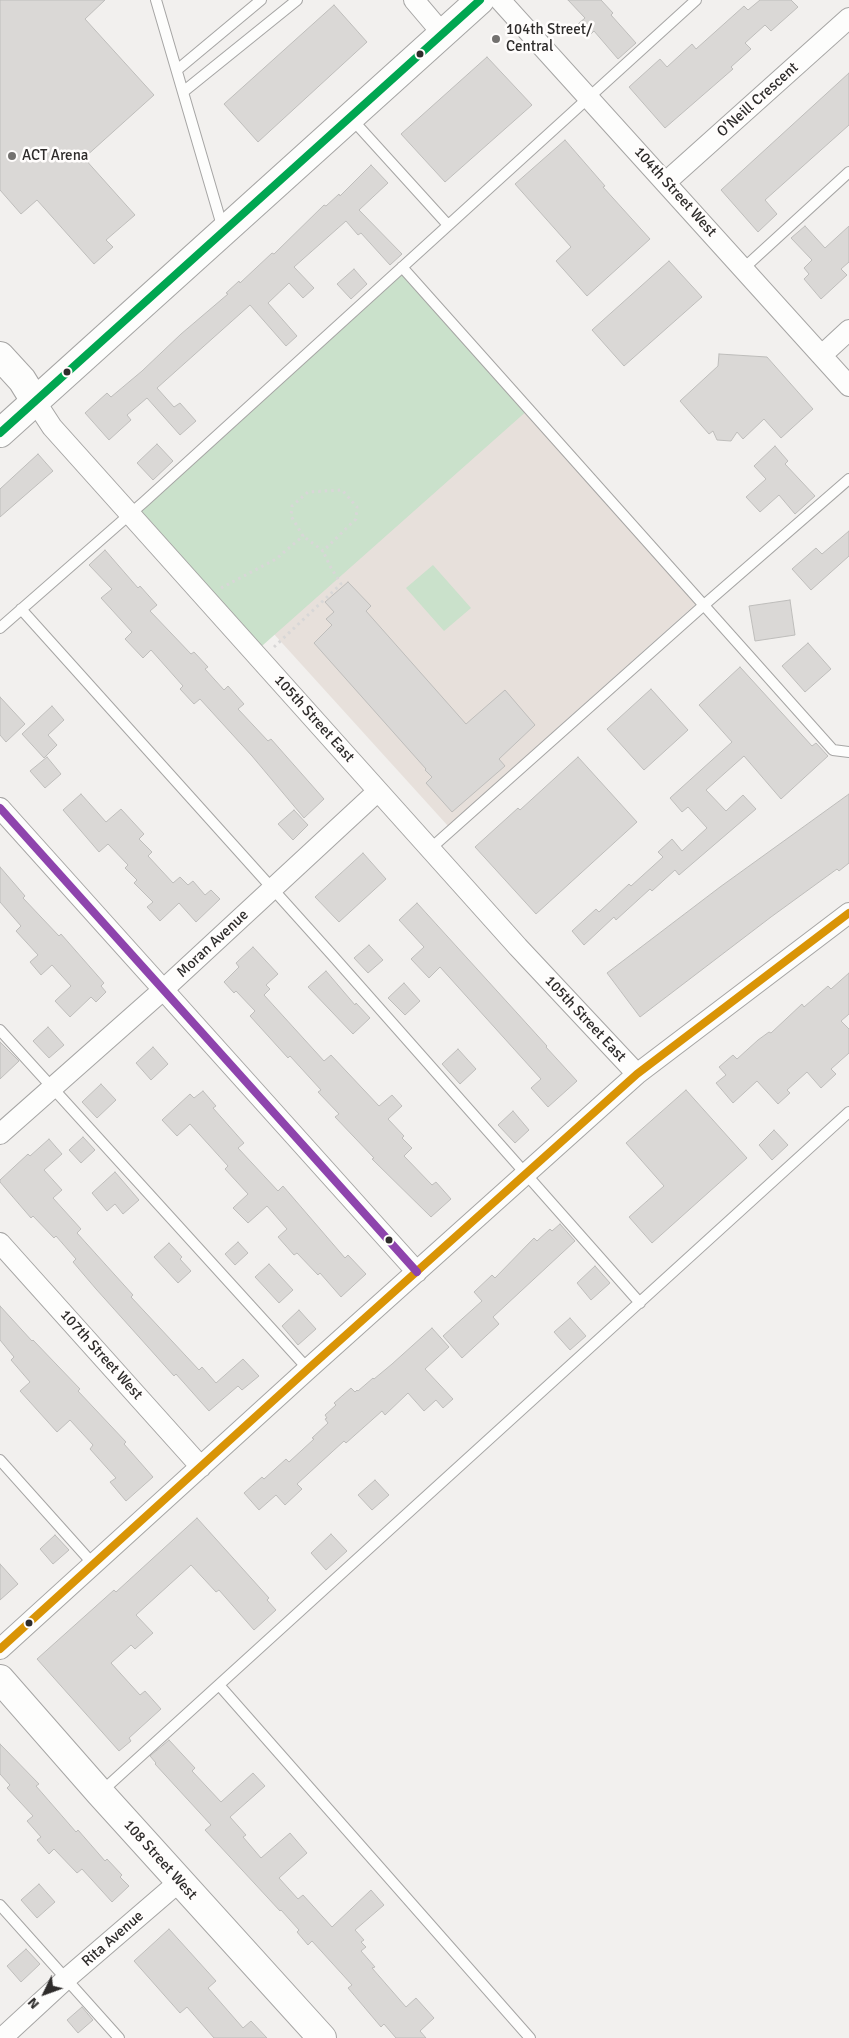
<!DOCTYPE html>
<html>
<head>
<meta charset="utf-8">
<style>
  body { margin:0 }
  #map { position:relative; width:849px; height:2038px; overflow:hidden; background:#f2f0ee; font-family:Signika,sans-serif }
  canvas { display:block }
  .north { position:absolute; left:20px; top:1968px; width:50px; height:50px; -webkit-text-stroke:4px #fffdfc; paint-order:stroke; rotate:228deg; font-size:14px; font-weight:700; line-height:20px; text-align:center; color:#2e2c2b }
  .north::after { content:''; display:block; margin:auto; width:18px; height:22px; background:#2e2c2b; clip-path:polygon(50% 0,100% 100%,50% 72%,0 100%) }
</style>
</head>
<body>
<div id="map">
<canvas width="849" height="2038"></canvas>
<div class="north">N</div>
</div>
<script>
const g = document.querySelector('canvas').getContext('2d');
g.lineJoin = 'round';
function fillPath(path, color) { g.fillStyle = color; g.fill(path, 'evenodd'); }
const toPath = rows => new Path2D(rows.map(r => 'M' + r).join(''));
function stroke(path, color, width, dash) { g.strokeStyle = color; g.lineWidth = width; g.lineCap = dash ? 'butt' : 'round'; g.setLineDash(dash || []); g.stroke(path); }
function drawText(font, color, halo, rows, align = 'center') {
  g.font = font + ' Signika,sans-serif'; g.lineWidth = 5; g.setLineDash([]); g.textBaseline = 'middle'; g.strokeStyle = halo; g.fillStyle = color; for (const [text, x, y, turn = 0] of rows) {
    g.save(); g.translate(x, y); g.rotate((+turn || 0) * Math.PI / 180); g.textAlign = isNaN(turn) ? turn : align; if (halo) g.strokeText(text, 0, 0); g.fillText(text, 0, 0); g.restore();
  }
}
const built = toPath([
  [523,409,698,602,448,826,273,633]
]);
const green = toPath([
  [402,267,529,409,254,653,134,518],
  [433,565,471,608,444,631,406,588]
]);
const building = toPath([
  [0,0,105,0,85,19,154,95,84,158,135,215,106,240,113,247,94,264,37,200,21,214,0,190,0,0],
  [568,0,601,0,613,13,611,15,636,43,618,59,594,31,589,36,578,24,585,18,568,0],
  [760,0,791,0,798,7,771,31,765,25,745,43,751,49,731,67,733,69,665,128,629,87,660,59,667,67,692,44,696,49,744,6,748,10,760,0],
  [334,5,367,42,258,142,224,104,334,5],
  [487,57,532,105,445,182,401,134,487,57],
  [849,73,849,125,765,200,777,214,758,232,721,190,849,73],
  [565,140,605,186,603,187,650,239,587,296,556,261,571,247,515,184,565,140],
  [371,165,388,183,359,210,402,254,390,265,361,233,358,235,346,221,294,267,314,288,303,298,289,283,268,303,297,336,286,346,250,305,157,388,174,407,180,403,196,421,180,435,147,398,127,415,131,420,109,440,85,413,107,393,111,397,142,371,181,334,228,294,226,293,239,281,240,283,272,253,274,254,324,205,326,206,339,194,340,196,371,165],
  [805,226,825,248,849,226,849,262,841,269,847,275,821,299,804,279,809,274,804,268,812,260,791,238,805,226],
  [669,261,702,297,624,366,592,330,669,261],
  [354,269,367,284,351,299,337,284,354,269],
  [719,354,767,357,813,409,781,438,764,419,743,439,737,432,731,441,717,440,713,431,709,434,680,401,718,366,719,354],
  [157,444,173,461,153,480,137,463,157,444],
  [775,446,788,461,785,464,815,496,795,514,779,495,760,512,746,497,766,479,754,466,775,446],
  [38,454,53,471,0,517,0,489,38,454],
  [849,531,849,556,811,590,792,569,816,548,822,554,849,531],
  [105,550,138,588,140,586,157,605,150,611,191,654,194,652,208,667,205,669,224,690,228,686,244,704,238,709,268,741,271,739,324,799,304,818,252,756,200,699,194,704,180,689,183,686,151,650,143,658,125,639,132,632,101,598,112,589,89,565,105,550],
  [348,582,371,606,366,611,466,724,505,690,535,725,499,759,505,766,452,812,426,783,432,777,425,770,426,769,314,643,332,625,326,619,334,612,325,602,348,582],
  [790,600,795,635,755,641,749,606,790,600],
  [808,643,831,669,805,692,782,666,808,643],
  [740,667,812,746,816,743,828,756,781,799,744,756,706,790,726,811,743,795,756,809,679,875,675,870,652,891,650,889,616,920,614,917,584,945,572,931,596,909,599,912,629,884,631,886,663,857,658,852,672,839,682,851,707,828,688,807,682,812,670,798,732,742,699,705,740,667],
  [651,689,688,730,644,770,607,729,651,689],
  [0,697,25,724,6,742,0,735,0,697],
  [52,706,64,720,48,735,57,745,44,758,22,734,52,706],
  [47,757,61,774,45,788,30,771,47,757],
  [578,757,637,822,536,914,475,847,518,808,520,810,578,757],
  [81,794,106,822,121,809,144,834,139,839,152,852,148,856,173,883,180,877,188,885,193,881,205,895,211,890,220,899,196,922,179,903,160,921,147,907,153,902,134,883,137,880,125,868,128,865,108,844,99,852,63,810,81,794],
  [849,794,849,863,839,871,837,869,771,917,640,1017,607,973,720,887,849,794],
  [294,810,308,825,293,840,278,824,294,810],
  [363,853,386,879,339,922,315,897,363,853],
  [0,867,25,896,23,898,59,936,61,934,104,983,101,986,106,992,96,1002,91,997,70,1017,55,1001,71,986,52,965,41,975,30,962,38,955,16,931,21,926,0,902,0,867],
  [417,903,547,1046,546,1047,577,1081,548,1107,531,1088,541,1079,440,967,429,978,411,959,424,947,399,920,417,903],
  [369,945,383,960,368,973,354,958,369,945],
  [253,947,278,974,266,985,270,989,264,995,324,1061,331,1055,379,1106,392,1095,402,1106,388,1119,404,1136,402,1138,412,1148,404,1156,432,1185,436,1182,451,1199,431,1217,372,1159,374,1158,335,1117,339,1114,318,1092,321,1090,290,1056,288,1058,250,1016,255,1011,236,991,234,993,224,982,239,967,236,963,253,947],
  [326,971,355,1005,356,1003,370,1018,353,1034,308,987,326,971],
  [849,973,849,1014,841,1021,849,1029,849,1053,831,1069,836,1074,821,1088,807,1072,787,1090,790,1093,778,1104,757,1081,733,1103,716,1083,726,1075,719,1067,733,1055,737,1059,758,1040,769,1032,771,1033,802,1004,804,1007,828,986,831,989,849,973],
  [404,983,420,1001,405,1015,388,998,404,983],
  [48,1027,64,1045,49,1058,33,1041,48,1027],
  [0,1042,19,1061,0,1079,0,1042],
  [153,1047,168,1064,151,1080,136,1063,153,1047],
  [458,1049,476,1069,460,1084,442,1064,458,1049],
  [101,1084,116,1100,97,1118,82,1102,101,1084],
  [686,1090,747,1158,652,1243,629,1217,664,1186,626,1143,686,1090],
  [203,1091,216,1106,213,1108,244,1143,238,1148,278,1191,283,1186,345,1258,348,1255,366,1274,341,1297,320,1273,318,1275,297,1253,294,1255,278,1237,287,1229,267,1206,248,1223,233,1208,248,1194,225,1169,228,1166,190,1124,177,1136,162,1120,190,1094,194,1098,203,1091],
  [513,1111,529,1130,515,1143,498,1125,513,1111],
  [774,1130,788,1145,772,1160,759,1145,774,1130],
  [83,1137,95,1150,81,1163,69,1150,83,1137],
  [49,1139,62,1154,44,1170,62,1190,53,1198,81,1229,77,1233,133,1295,131,1297,199,1370,202,1367,216,1383,243,1359,259,1376,242,1390,238,1386,209,1411,176,1374,174,1376,96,1289,73,1262,76,1259,56,1236,54,1238,33,1216,31,1218,0,1182,0,1180,28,1154,30,1156,49,1139],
  [115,1172,139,1200,123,1214,115,1204,107,1211,92,1193,115,1172],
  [560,1224,575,1241,493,1317,499,1324,462,1358,443,1336,482,1301,474,1292,492,1275,495,1278,534,1238,537,1241,550,1229,552,1231,560,1224],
  [238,1242,248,1253,235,1265,225,1254,238,1242],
  [169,1243,182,1257,180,1259,191,1271,178,1283,154,1257,169,1243],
  [269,1264,293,1290,279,1303,255,1277,269,1264],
  [595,1266,610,1283,591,1300,577,1283,595,1266],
  [0,1306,32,1341,33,1340,80,1389,78,1391,126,1442,124,1444,153,1477,126,1501,110,1482,116,1478,90,1449,93,1445,70,1420,57,1432,20,1391,30,1382,11,1360,14,1357,0,1340,0,1306],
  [299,1310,316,1329,298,1345,282,1326,299,1310],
  [570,1318,586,1336,570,1350,554,1332,570,1318],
  [432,1328,449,1347,425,1369,453,1399,443,1408,436,1400,424,1411,408,1393,385,1415,382,1411,346,1443,344,1441,297,1484,302,1489,285,1505,276,1495,259,1510,244,1493,262,1477,264,1479,286,1459,289,1462,314,1439,312,1438,328,1423,325,1419,327,1418,325,1415,336,1405,334,1403,351,1388,355,1392,357,1390,358,1391,373,1378,374,1379,392,1364,432,1328],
  [375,1480,389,1495,372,1510,358,1495,375,1480],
  [197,1518,269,1598,267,1600,276,1610,254,1630,219,1590,216,1592,191,1565,136,1615,153,1633,135,1649,131,1645,111,1663,140,1695,145,1691,161,1709,129,1738,131,1741,119,1751,37,1659,114,1590,116,1592,197,1518],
  [331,1534,347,1551,326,1570,311,1553,331,1534],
  [55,1535,69,1550,53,1564,40,1549,55,1535],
  [0,1564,18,1584,0,1600,0,1564],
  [169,1740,195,1768,192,1771,221,1802,253,1773,265,1786,230,1817,246,1835,243,1837,261,1858,290,1833,307,1853,279,1878,298,1899,303,1895,332,1927,371,1890,384,1905,355,1930,364,1940,361,1942,366,1947,361,1951,375,1967,372,1968,406,2007,416,1998,434,2018,420,2031,426,2038,396,2038,384,2024,381,2027,348,1988,352,1985,312,1941,308,1945,297,1932,299,1930,281,1910,280,1911,205,1830,211,1825,155,1764,156,1763,150,1756,169,1740],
  [0,1744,39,1784,36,1786,76,1832,78,1830,105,1861,107,1859,122,1875,120,1877,129,1886,112,1902,82,1869,77,1873,54,1849,49,1854,37,1840,41,1837,27,1821,33,1816,7,1788,10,1785,0,1774,0,1744],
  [39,1884,55,1902,37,1918,21,1900,39,1884],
  [169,1929,216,1981,208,1988,243,2028,251,2021,267,2038,214,2038,187,2007,180,2013,134,1961,169,1929],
  [26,1949,40,1964,21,1982,7,1966,26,1949],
  [82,2007,93,2020,78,2033,67,2020,82,2007]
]);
const path = toPath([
  [221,588,276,559,303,536,291,516,292,506,308,492,342,490,357,507,356,519,323,551,303,536],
  [274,647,341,584,330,566,323,551]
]);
const lane = toPath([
  [156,0,223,229],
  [177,70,261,0],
  [183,92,297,0],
  [350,117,448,225],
  [402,267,833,750,849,752],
  [744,268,849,172],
  [21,609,333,956,640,1303],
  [0,628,145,501,696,0],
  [430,849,704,605,849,479],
  [0,1030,308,1369],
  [0,1460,94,1565],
  [219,1685,530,2038],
  [101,1792,849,1112],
  [0,1905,119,2038]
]);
const street = toPath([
  [414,0,442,33],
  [500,0,849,386],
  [666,182,849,18],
  [822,355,849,330],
  [35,401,52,427,518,947,637,1074],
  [0,808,417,1272],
  [0,1134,164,989,378,791],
  [0,1243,201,1467],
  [0,1649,308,1369,637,1074,849,913],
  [2,2038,66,1979,180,1881]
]);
const secondary = toPath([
  [0,356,22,380,35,401],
  [0,433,480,0],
  [0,1679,100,1793,322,2038]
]);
const bus1 = toPath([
  [0,433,480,0]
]);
const bus2 = toPath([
  [0,1649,308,1369,637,1074,849,913]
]);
const bus3 = toPath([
  [0,808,417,1272]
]);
const markers = [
  [496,39,5,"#73716f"],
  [420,54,4.5,"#2e2c2b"],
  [12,156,5,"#73716f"],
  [67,372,4.5,"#2e2c2b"],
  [389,1240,4.5,"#2e2c2b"],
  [29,1623,4.5,"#2e2c2b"]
];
const poiNames = [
  ["104th Street/",506,30],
  ["Central",506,47],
  ["ACT Arena",22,156]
];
const streetNames = [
  ["O'Neill Crescent",758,100,-42],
  ["104th Street West",675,192,48],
  ["105th Street East",314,719,48],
  ["Moran Avenue",213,944,-43],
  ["105th Street East",585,1019,47],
  ["107th Street West",101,1355,48],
  ["108 Street West",160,1860,48],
  ["Rita Avenue",113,1939,-41]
];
fillPath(built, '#e7e0db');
fillPath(green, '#cae1cb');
fillPath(building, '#dad8d6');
stroke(building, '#bebdbb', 1);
stroke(lane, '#a6a5a4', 12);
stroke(street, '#a6a5a4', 22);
stroke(secondary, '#a6a5a4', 30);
stroke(path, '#d8d7d7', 3, [2.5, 4]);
stroke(lane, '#fdfdfc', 10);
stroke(street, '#fdfdfc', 20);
stroke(secondary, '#fdfdfc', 28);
stroke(bus1, '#00a651', 8);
stroke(bus2, '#d99406', 8);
stroke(bus3, '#8e44ad', 8);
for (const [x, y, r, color] of markers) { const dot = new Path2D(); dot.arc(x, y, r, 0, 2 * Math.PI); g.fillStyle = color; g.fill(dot); stroke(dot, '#fffdfc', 2); }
drawText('15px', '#2e2c2b', '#fffdfc', poiNames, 'left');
drawText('15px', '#2e2c2b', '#fffdfc', streetNames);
</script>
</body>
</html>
